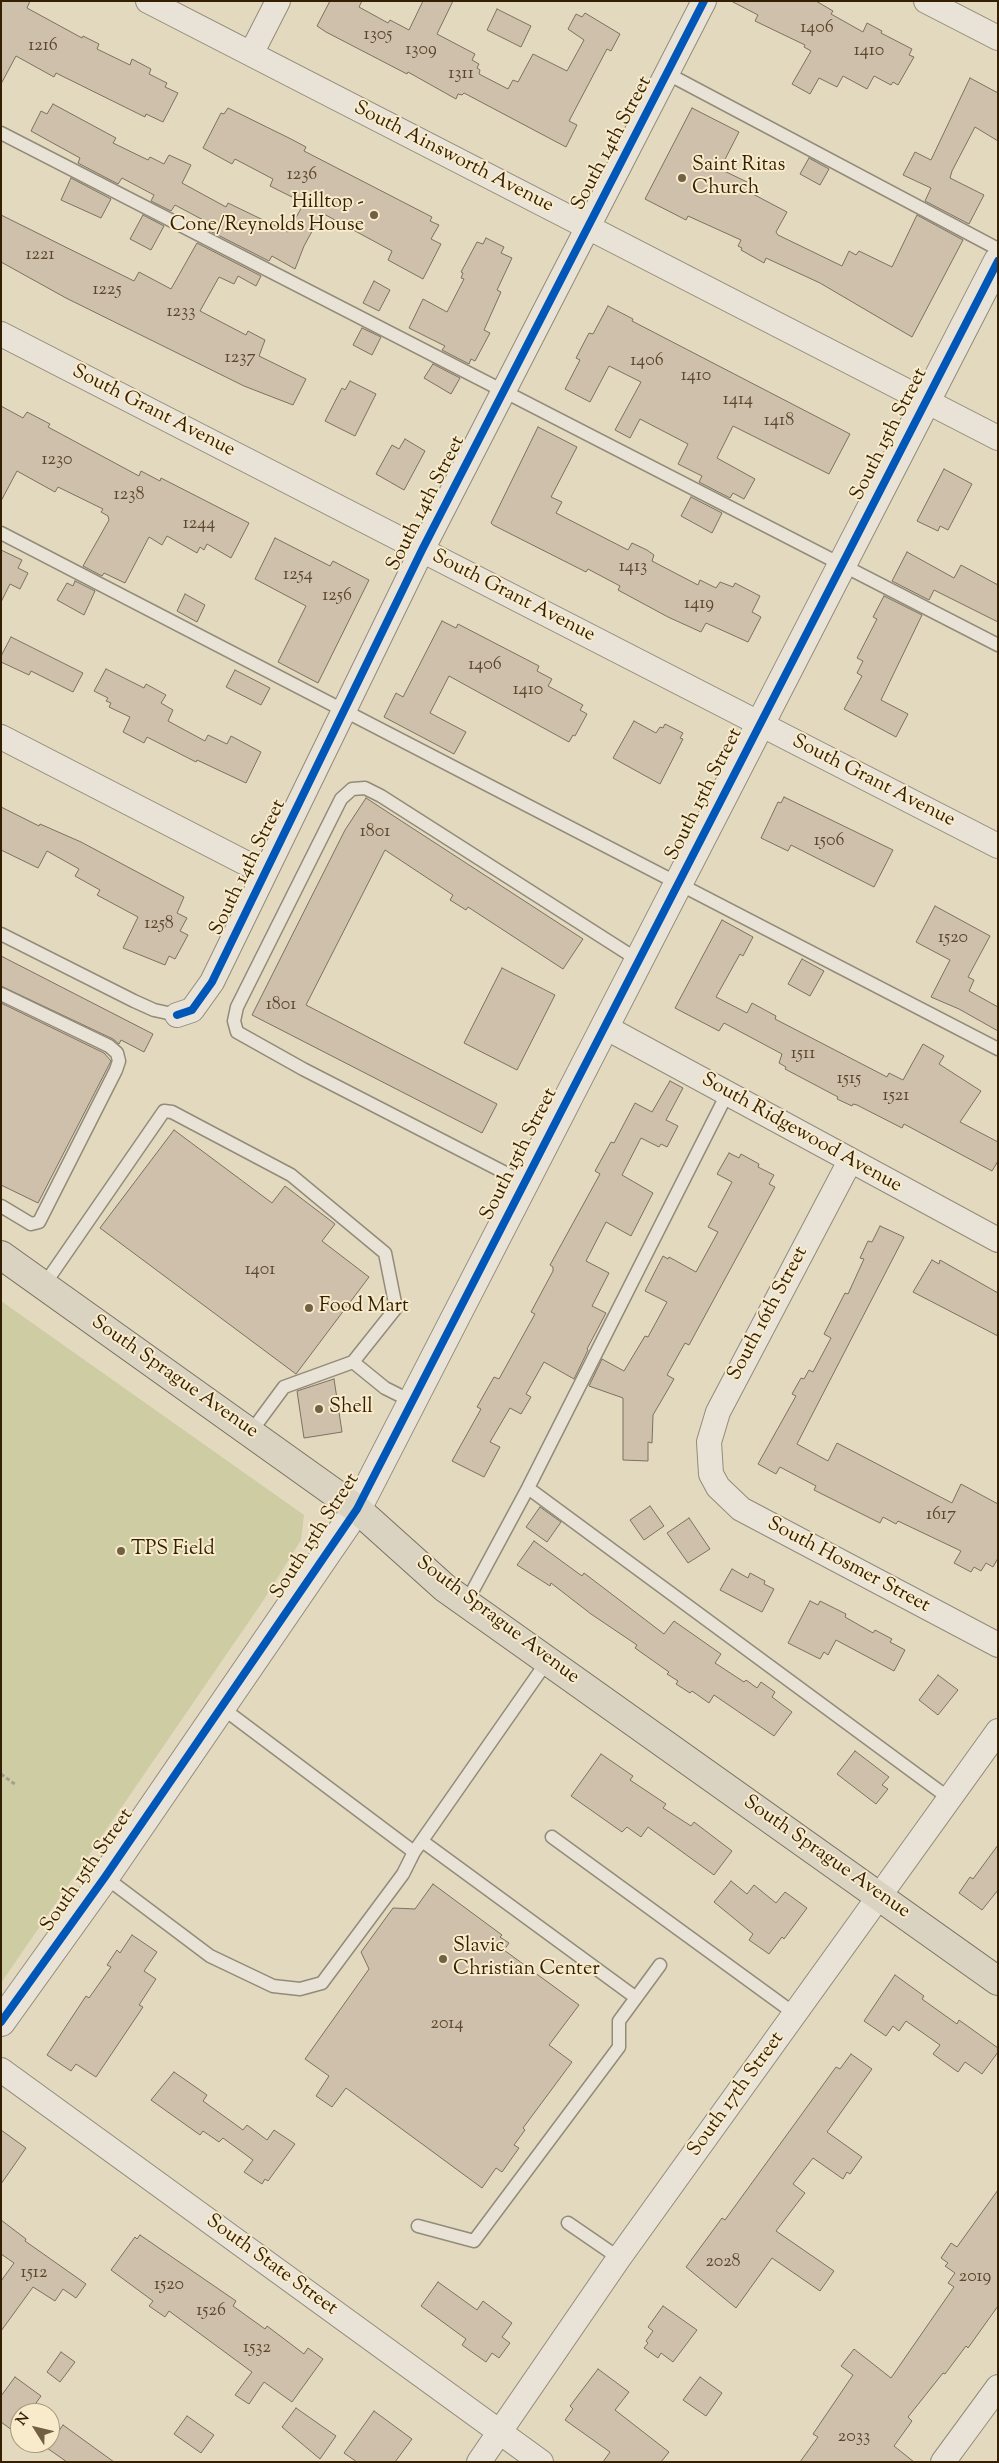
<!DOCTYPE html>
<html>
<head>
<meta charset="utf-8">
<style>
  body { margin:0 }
  #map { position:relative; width:999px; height:2463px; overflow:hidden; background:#e3d9bf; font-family:"Sorts Mill Goudy",serif }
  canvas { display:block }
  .frame { position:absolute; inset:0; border:2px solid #351f02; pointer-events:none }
  .north { position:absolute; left:10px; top:2403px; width:50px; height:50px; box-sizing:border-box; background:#f7ebcc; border:1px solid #a9997b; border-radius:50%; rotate:306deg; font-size:14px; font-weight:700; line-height:20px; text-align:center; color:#351f02 }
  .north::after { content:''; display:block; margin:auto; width:18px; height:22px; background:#726044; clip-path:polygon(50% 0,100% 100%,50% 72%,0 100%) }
</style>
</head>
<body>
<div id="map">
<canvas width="999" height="2463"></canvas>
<div class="frame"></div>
<div class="north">N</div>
</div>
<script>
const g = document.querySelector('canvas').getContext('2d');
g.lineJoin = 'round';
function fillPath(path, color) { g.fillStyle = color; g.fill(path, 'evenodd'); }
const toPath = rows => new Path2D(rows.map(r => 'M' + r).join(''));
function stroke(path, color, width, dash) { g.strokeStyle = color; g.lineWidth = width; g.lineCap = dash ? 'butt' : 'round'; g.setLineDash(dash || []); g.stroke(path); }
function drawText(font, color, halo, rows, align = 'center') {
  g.font = font + ' "Sorts Mill Goudy",serif'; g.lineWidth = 4; g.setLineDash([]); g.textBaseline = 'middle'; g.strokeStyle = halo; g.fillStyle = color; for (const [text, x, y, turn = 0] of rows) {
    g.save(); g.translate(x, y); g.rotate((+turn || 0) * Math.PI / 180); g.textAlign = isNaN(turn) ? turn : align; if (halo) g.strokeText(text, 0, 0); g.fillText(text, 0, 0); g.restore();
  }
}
const green = toPath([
  [1,1301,304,1515,301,1540,263,1601,1,1983]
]);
const building = toPath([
  [1,1,30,1,27,8,82,38,83,36,99,44,97,49,130,65,132,59,151,69,149,74,167,83,165,87,178,93,163,122,146,114,145,117,56,73,54,77,16,56,1,84,1,1],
  [330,1,362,1,359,7,388,23,390,20,409,30,423,1,453,1,437,34,475,54,472,60,479,64,477,68,480,70,479,74,508,89,513,80,518,82,533,54,567,71,584,40,568,29,576,14,582,17,585,13,620,34,611,51,607,49,569,121,577,125,566,147,464,93,462,95,458,94,456,99,408,72,407,74,326,32,317,26,330,1],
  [731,1,816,1,833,11,831,14,863,32,867,23,882,31,881,33,912,49,909,55,914,57,898,85,893,82,891,85,874,76,867,89,843,76,837,87,819,78,810,94,792,84,811,51,804,47,805,45,755,21,758,15,731,1],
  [497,9,531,26,521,47,487,30,497,9],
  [970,78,998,93,998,141,975,127,952,171,950,178,984,195,969,224,925,201,931,188,903,175,915,152,931,160,970,78],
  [53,104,116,138,113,143,148,160,150,157,164,164,169,155,191,165,182,183,226,207,228,203,288,232,304,203,270,186,273,179,235,159,232,164,203,148,221,113,224,114,228,108,291,139,306,147,304,151,432,217,430,221,439,225,431,239,441,244,423,279,388,260,392,251,322,213,304,246,295,269,272,256,269,261,204,228,207,222,175,205,171,211,151,201,154,195,122,178,118,184,78,163,80,158,31,131,41,111,47,114,53,104],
  [692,108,739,132,720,169,747,182,745,186,751,189,749,192,787,212,776,232,778,235,842,266,849,251,856,255,859,251,892,267,917,215,963,240,912,337,820,283,766,258,764,263,741,250,742,248,738,246,741,240,688,216,686,220,645,199,692,108],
  [809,158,829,169,820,185,800,174,809,158],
  [71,178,111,199,101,218,61,200,71,178],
  [1,215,134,281,139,272,171,289,197,243,261,276,256,286,238,276,234,284,219,277,200,311,246,335,248,331,265,340,259,356,306,379,293,405,244,386,66,298,1,262,1,215],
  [143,215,164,226,151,250,130,239,143,215],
  [486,238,504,247,501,253,512,258,497,290,501,292,484,330,490,333,475,361,471,359,469,364,442,350,445,346,409,328,423,299,447,312,464,279,461,278,463,273,461,272,477,242,483,244,486,238],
  [374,281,390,290,379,311,363,303,374,281],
  [608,306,633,319,632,321,850,434,829,474,733,426,717,458,755,479,744,499,733,493,730,498,699,482,702,476,678,464,688,444,640,419,630,438,615,430,641,382,609,366,590,402,565,389,580,360,576,358,589,333,593,334,608,306],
  [362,328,381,337,372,355,353,345,362,328],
  [433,364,460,378,451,394,424,378,433,364],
  [350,381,376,394,355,436,325,421,342,388,345,390,350,381],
  [1,406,23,418,27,412,50,424,48,427,139,476,141,471,160,481,161,478,249,523,231,558,207,544,204,550,200,547,197,553,167,536,162,545,149,537,125,583,104,573,102,576,83,566,109,520,108,516,101,512,103,509,58,487,55,492,17,471,1,501,1,406],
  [538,427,577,447,551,497,562,502,556,513,628,550,632,543,647,550,654,555,652,561,698,585,700,580,716,588,720,582,733,587,735,583,760,596,752,612,761,617,748,642,706,623,701,632,668,617,618,590,620,586,588,569,586,572,493,525,491,523,538,427],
  [405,439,425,451,404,490,376,474,392,445,399,449,405,439],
  [944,469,972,484,948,530,940,526,938,531,917,521,944,469],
  [691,497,722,513,712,533,681,516,691,497],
  [275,538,330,566,333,561,369,580,318,683,278,662,306,606,255,579,275,538],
  [1,550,22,560,18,568,28,573,20,589,10,584,1,602,1,550],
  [907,552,954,578,961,565,998,585,998,622,934,590,929,600,892,581,907,552],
  [75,581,95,591,84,615,57,600,67,583,73,586,75,581],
  [185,594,205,605,197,622,177,611,185,594],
  [884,596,922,615,881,700,908,714,896,737,844,709,862,676,857,673,863,661,857,658,877,619,873,617,884,596],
  [442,621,456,628,458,624,539,666,537,671,552,679,548,686,583,705,580,710,587,714,575,736,573,735,569,742,449,676,430,713,466,732,454,754,384,717,396,693,403,697,442,621],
  [11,637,83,673,73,692,31,671,29,675,1,662,1,656,11,637],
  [106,669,144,688,146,684,166,695,161,703,173,710,168,721,205,741,208,735,227,744,231,736,261,752,246,783,197,760,196,762,147,737,144,743,123,732,130,717,109,707,111,703,106,701,108,698,94,691,106,669],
  [235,670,270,688,261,705,226,687,235,670],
  [634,721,656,733,660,727,663,728,665,724,683,733,680,738,683,739,660,784,613,758,634,721],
  [784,797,893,850,874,887,791,845,788,851,761,838,778,802,781,803,784,797],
  [366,798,583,939,563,969,468,907,466,910,450,900,453,895,385,850,306,1005,497,1104,482,1133,252,1015,345,830,366,798],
  [1,807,39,826,40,824,81,842,184,897,177,913,187,918,180,931,188,935,175,959,169,956,165,965,123,948,138,917,97,895,100,890,75,876,79,869,47,851,38,868,1,850,1,807],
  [935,906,990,936,968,977,974,980,969,991,998,1007,998,1031,959,1009,931,997,950,960,916,942,935,906],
  [722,920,753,937,743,956,740,954,716,997,747,1013,752,1003,776,1016,775,1019,887,1077,889,1073,903,1080,923,1044,944,1056,939,1064,981,1091,960,1122,998,1142,998,1161,992,1171,904,1124,902,1128,857,1105,853,1104,852,1106,837,1099,838,1097,785,1069,786,1067,779,1063,782,1054,724,1023,719,1031,675,1008,722,920],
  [1,956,153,1034,144,1052,121,1040,119,1044,113,1039,1,986,1,956],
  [802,959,824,971,810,996,788,984,802,959],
  [502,968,555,995,517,1070,464,1043,502,968],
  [1,1003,104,1053,111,1061,38,1203,1,1185,1,1003],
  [670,1081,683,1088,666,1120,678,1126,667,1147,661,1144,659,1147,641,1138,622,1175,653,1193,631,1236,606,1222,586,1261,609,1273,592,1306,606,1313,587,1349,588,1350,574,1379,544,1362,526,1394,531,1397,521,1414,510,1408,490,1442,500,1447,484,1477,452,1461,481,1409,477,1407,494,1377,499,1379,535,1314,531,1312,553,1271,553,1267,550,1265,600,1174,595,1171,611,1142,614,1143,635,1103,652,1112,670,1081],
  [174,1130,272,1203,285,1186,335,1224,322,1241,369,1277,296,1374,100,1228,174,1130],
  [729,1153,739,1158,741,1154,759,1164,758,1167,774,1175,769,1184,775,1187,689,1345,685,1343,667,1375,674,1379,653,1415,652,1443,648,1442,648,1461,623,1460,623,1398,589,1386,602,1359,624,1371,645,1336,648,1337,667,1302,645,1291,663,1256,668,1259,669,1257,696,1272,718,1232,708,1227,732,1182,717,1174,729,1153],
  [880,1226,904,1237,797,1444,828,1461,837,1443,952,1503,961,1484,998,1504,998,1558,993,1567,986,1563,981,1571,974,1567,971,1572,954,1563,961,1551,898,1521,896,1524,883,1517,880,1523,814,1490,816,1486,780,1467,776,1474,758,1464,796,1396,792,1394,801,1378,804,1379,809,1370,813,1372,831,1338,824,1334,845,1293,848,1294,864,1259,860,1258,868,1241,872,1242,880,1226],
  [932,1260,939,1264,940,1260,998,1293,998,1336,913,1292,932,1260],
  [334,1379,342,1432,304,1438,297,1391,334,1379],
  [650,1506,664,1526,644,1540,630,1520,650,1506],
  [540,1507,561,1522,547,1542,526,1527,540,1507],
  [689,1518,710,1549,688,1563,667,1533,689,1518],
  [534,1541,582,1576,584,1573,664,1634,674,1621,721,1654,715,1663,744,1682,746,1680,757,1688,761,1682,775,1692,772,1697,792,1712,774,1736,714,1695,709,1703,692,1691,690,1693,676,1684,678,1681,667,1674,669,1672,635,1648,637,1645,591,1614,551,1583,550,1586,517,1565,534,1541],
  [732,1569,748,1578,750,1573,765,1581,764,1584,774,1589,762,1612,720,1590,732,1569],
  [810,1601,818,1605,820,1601,846,1614,845,1617,873,1633,875,1630,892,1639,890,1642,905,1650,894,1671,836,1640,828,1655,824,1652,820,1659,788,1643,810,1601],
  [938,1675,958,1690,938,1715,919,1700,938,1675],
  [855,1751,889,1777,882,1785,888,1789,876,1804,837,1774,855,1751],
  [601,1754,633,1776,630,1780,666,1804,663,1808,691,1826,694,1822,732,1851,714,1875,648,1827,641,1837,627,1827,622,1832,571,1796,601,1754],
  [998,1845,998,1890,982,1910,959,1893,970,1877,973,1879,998,1845],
  [731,1881,747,1894,754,1885,776,1903,785,1892,807,1908,784,1939,782,1937,769,1954,749,1940,753,1934,714,1902,731,1881],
  [433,1884,502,1935,500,1937,509,1943,504,1950,579,2005,549,2045,572,2062,523,2128,525,2130,514,2145,519,2148,502,2172,496,2168,482,2188,346,2088,332,2107,316,2096,329,2076,305,2059,369,1969,361,1952,393,1908,415,1909,433,1884],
  [132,1935,157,1952,144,1971,156,1979,139,2005,143,2007,96,2077,76,2064,71,2071,47,2055,86,1996,89,1998,111,1967,107,1965,117,1950,120,1953,132,1935],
  [895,1975,924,1996,922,1999,957,2024,959,2020,998,2048,998,2052,982,2074,965,2062,958,2072,933,2054,940,2045,906,2021,899,2031,893,2026,886,2036,864,2021,895,1975],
  [851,2054,872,2069,827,2132,862,2157,850,2174,847,2172,843,2179,813,2158,793,2184,805,2193,776,2231,834,2271,820,2291,772,2258,736,2308,686,2267,722,2218,725,2220,836,2067,840,2069,851,2054],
  [174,2072,207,2095,203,2101,243,2130,247,2125,267,2140,274,2130,295,2144,268,2181,265,2179,262,2184,244,2172,253,2160,223,2138,219,2142,203,2131,200,2135,151,2100,174,2072],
  [1,2130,26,2148,1,2184,1,2130],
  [998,2190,998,2306,968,2348,966,2346,945,2374,943,2373,908,2417,912,2421,894,2446,914,2462,800,2462,818,2437,813,2434,853,2375,841,2366,854,2349,891,2378,954,2287,948,2283,955,2273,945,2266,948,2263,941,2258,951,2243,957,2247,998,2190],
  [1,2220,26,2239,25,2241,86,2284,76,2298,63,2289,55,2301,33,2287,1,2331,1,2281,14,2263,1,2254,1,2220],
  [140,2235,236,2301,233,2306,265,2329,267,2326,304,2354,308,2348,323,2359,292,2402,264,2382,249,2404,235,2395,252,2372,169,2311,165,2317,149,2306,153,2301,111,2270,135,2237,137,2239,140,2235],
  [438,2282,477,2310,483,2301,512,2323,502,2337,510,2343,499,2358,492,2353,486,2362,462,2345,466,2339,421,2306,438,2282],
  [663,2306,697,2330,673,2362,661,2353,658,2358,644,2348,648,2343,646,2341,653,2331,648,2327,663,2306],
  [61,2352,75,2362,60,2382,47,2372,61,2352],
  [598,2369,629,2392,615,2410,669,2452,661,2462,603,2462,610,2452,565,2420,573,2409,570,2406,598,2369],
  [15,2377,41,2396,29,2413,20,2413,20,2436,1,2422,1,2396,15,2377],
  [700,2377,722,2393,706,2416,683,2400,700,2377],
  [296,2408,336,2436,320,2459,282,2427,296,2408],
  [374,2411,412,2439,395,2462,357,2462,344,2453,374,2411],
  [187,2416,214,2435,201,2453,174,2434,187,2416],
  [63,2425,114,2462,67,2462,47,2448,63,2425]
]);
const path = toPath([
  [1,1774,16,1785]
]);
const service = toPath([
  [668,74,998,249],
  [1,133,998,645],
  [1,533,998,1049],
  [1,934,134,1001,154,1010,177,1015],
  [1,994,109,1046,117,1053,119,1061,116,1070,39,1222,31,1224,1,1206],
  [525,1183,303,1069,237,1032,234,1021,237,1007,341,799,352,789,365,788,381,796,638,960],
  [44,1285,164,1111,172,1112,291,1175,385,1253,396,1308,353,1362,284,1387,250,1433],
  [353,1362,385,1388,411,1401],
  [528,1488,950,1799],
  [466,1603,528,1488,727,1094],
  [221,1707,414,1852],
  [552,1837,795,2014],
  [422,1841,635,1997],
  [105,1877,210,1956,273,1986,300,1989,322,1983,403,1874,414,1852,548,1660],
  [568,2223,619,2258],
  [418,2226,474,2241,619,2047,619,2021,660,1965]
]);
const minor = toPath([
  [148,1,998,438],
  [926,1,998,38],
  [251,54,278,1],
  [1,334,998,846],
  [1,737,265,873],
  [177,1015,192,1010,212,982,422,550,704,1],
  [605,1027,998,1240],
  [850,1161,718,1412,709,1442,711,1474,718,1487,741,1509,998,1645],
  [1,2070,541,2462],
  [479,2462,619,2258,998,1731],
  [943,2462,998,2387]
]);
const tertiary = toPath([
  [1,2022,105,1877,357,1509,998,261]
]);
const primary = toPath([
  [1,1255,357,1509,445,1588,998,1981]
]);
const cycleway = toPath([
  [177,1015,192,1010,212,982,422,550,704,1],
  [1,2022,105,1877,357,1509,998,261]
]);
const markers = [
  [682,178,5,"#726044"],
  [374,215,5,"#726044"],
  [309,1308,5,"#726044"],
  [319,1409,5,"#726044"],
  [121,1551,5,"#726044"],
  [443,1959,5,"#726044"]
];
const numberNames = [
  ["1406",817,29],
  ["1305",378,36],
  ["1216",43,47],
  ["1309",421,51],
  ["1410",869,52],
  ["1311",461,75],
  ["1236",302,176],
  ["1221",40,256],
  ["1225",107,291],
  ["1233",181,313],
  ["1237",240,359],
  ["1406",647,362],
  ["1410",696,377],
  ["1414",738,401],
  ["1418",779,422],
  ["1230",57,461],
  ["1238",129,496],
  ["1244",199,525],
  ["1413",633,568],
  ["1254",298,576],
  ["1256",337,597],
  ["1419",699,605],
  ["1406",485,666],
  ["1410",528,691],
  ["1801",375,833],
  ["1506",829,842],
  ["1258",159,925],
  ["1520",953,939],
  ["1801",281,1006],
  ["1511",803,1055],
  ["1515",849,1080],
  ["1521",896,1097],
  ["1401",260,1271],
  ["1617",941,1516],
  ["2014",447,2025],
  ["2028",723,2263],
  ["1512",34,2274],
  ["2019",975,2278],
  ["1520",169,2286],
  ["1526",211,2312],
  ["1532",257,2349],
  ["2033",854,2438]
];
const streetNames = [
  ["South 14th Street",613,144,-62],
  ["South Ainsworth Avenue",453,158,27],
  ["South Grant Avenue",153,412,27],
  ["South 15th Street",890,435,-63],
  ["South 14th Street",427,504,-63],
  ["South Grant Avenue",513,597,27],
  ["South Grant Avenue",873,782,27],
  ["South 15th Street",705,795,-63],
  ["South 14th Street",249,868,-64],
  ["South Ridgewood Avenue",801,1134,29],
  ["South 15th Street",520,1155,-63],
  ["South 16th Street",769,1314,-62],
  ["South Sprague Avenue",174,1378,35],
  ["South 15th Street",316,1537,-57],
  ["South Hosmer Street",848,1566,28],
  ["South Sprague Avenue",497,1621,37],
  ["South Sprague Avenue",826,1858,35],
  ["South 15th Street",88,1871,-55],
  ["South 17th Street",737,2095,-54],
  ["South State Street",271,2266,36]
];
const poiNames = [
  ["Saint Ritas",692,167],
  ["Church",692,190],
  ["Hilltop -",364,204,"right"],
  ["Cone/Reynolds House",364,227,"right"],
  ["Food Mart",319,1308],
  ["Shell",329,1409],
  ["TPS Field",131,1551],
  ["Slavic",453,1948],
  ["Christian Center",453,1971]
];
fillPath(green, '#cecca2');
fillPath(building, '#cfc0ac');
stroke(building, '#7a7260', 1);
stroke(service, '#938b79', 15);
stroke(minor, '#938b79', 26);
stroke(tertiary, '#938b79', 30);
stroke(primary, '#7a7260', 30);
stroke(path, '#a59e92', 3, [4, 2.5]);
stroke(service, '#e8e3d6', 12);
stroke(minor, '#e8e3d6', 24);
stroke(tertiary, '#e8e3d6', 28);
stroke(primary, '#dbd3c1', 28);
stroke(cycleway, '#0057b8', 8);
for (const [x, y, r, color] of markers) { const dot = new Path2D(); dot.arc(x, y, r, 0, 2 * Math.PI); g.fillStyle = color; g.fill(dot); stroke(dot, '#f7ebcc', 2); }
drawText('18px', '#5c472c', null, numberNames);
drawText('20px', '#351f02', '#f7ebcc', streetNames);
drawText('20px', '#351f02', '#f7ebcc', poiNames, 'left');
</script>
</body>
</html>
